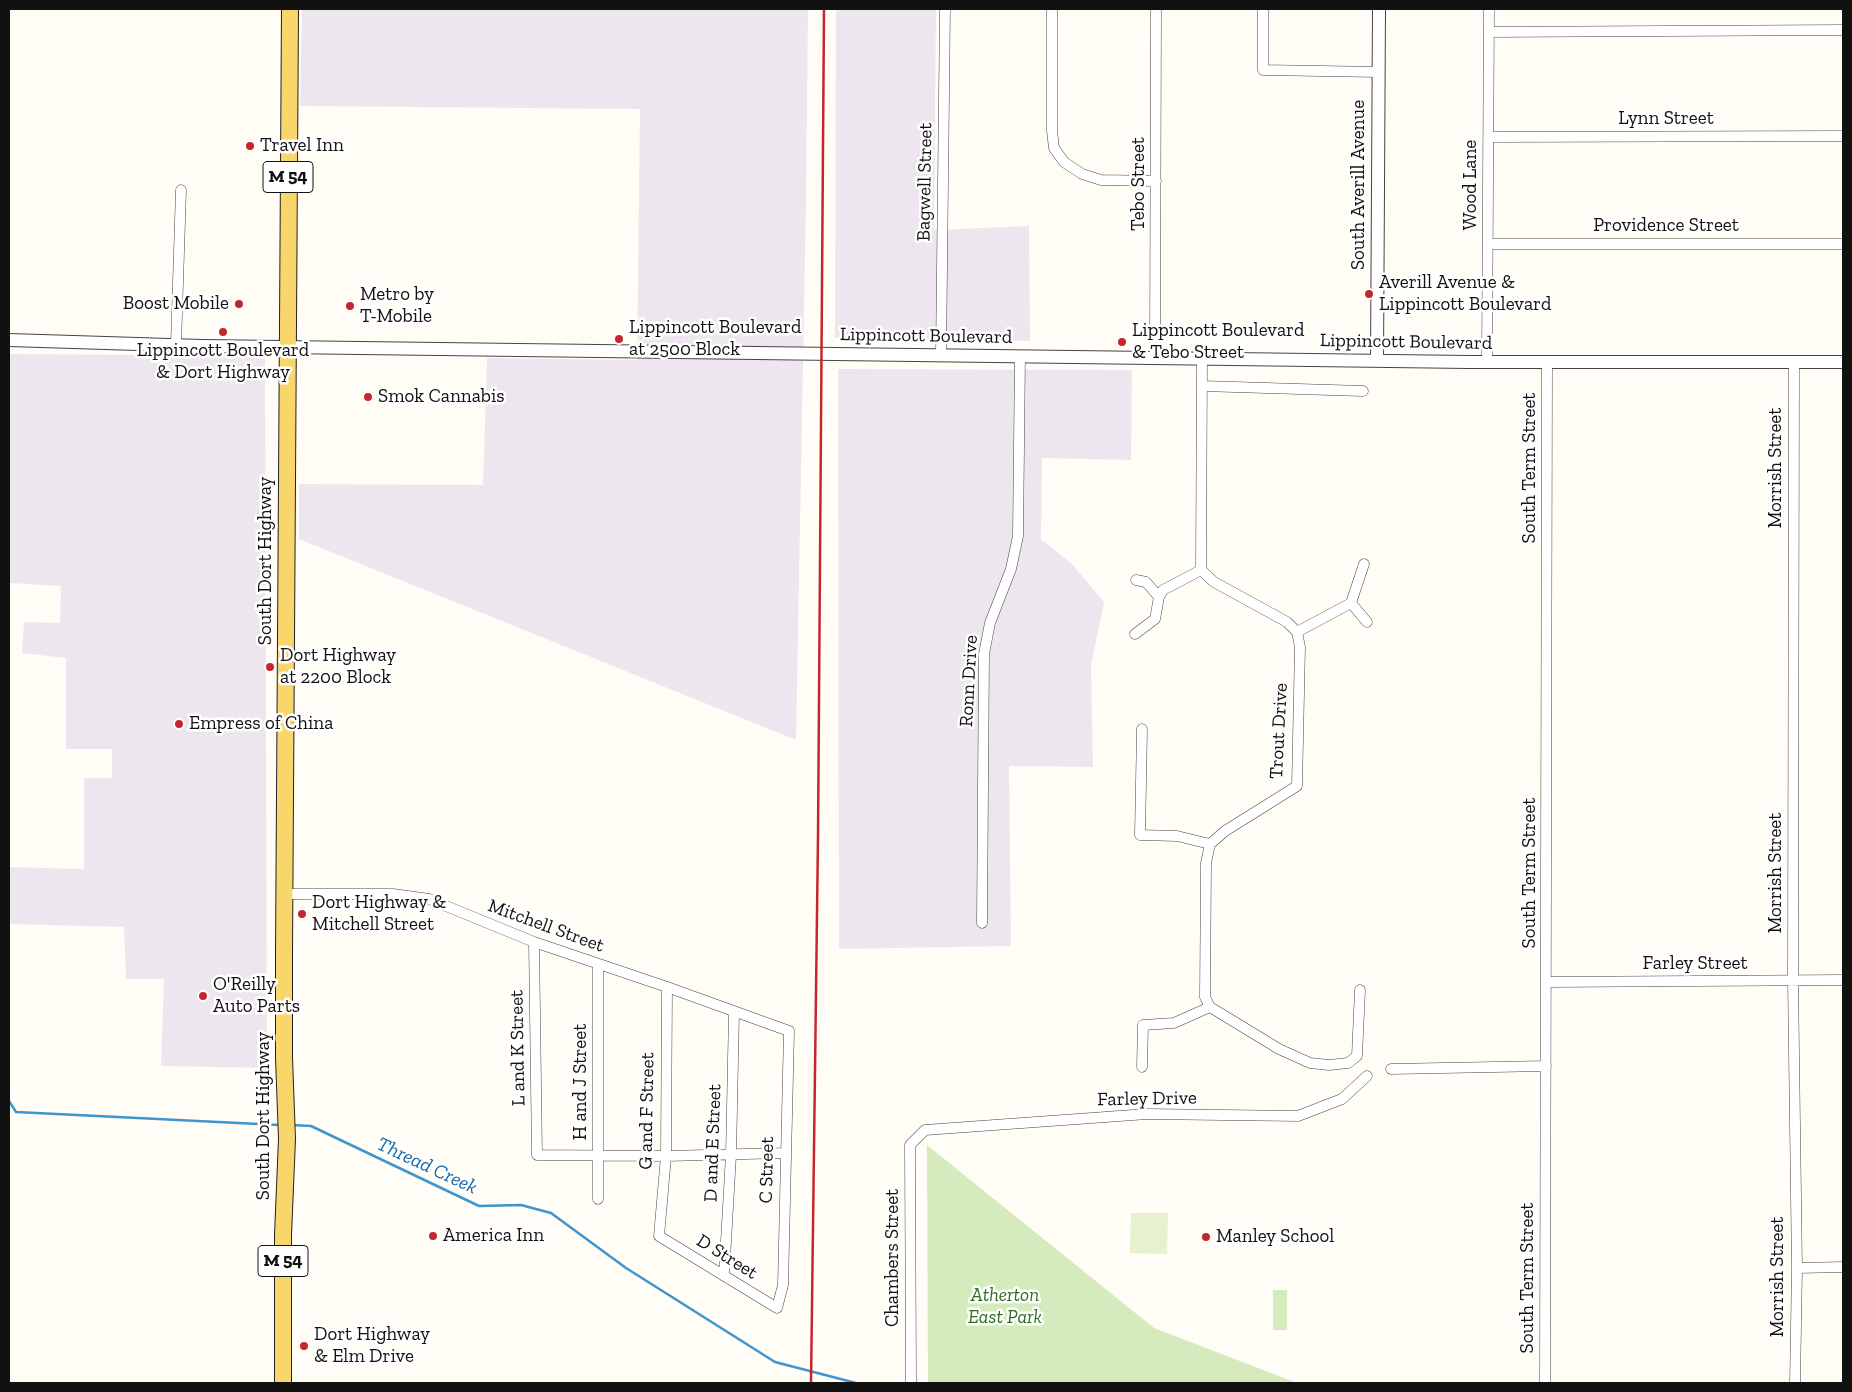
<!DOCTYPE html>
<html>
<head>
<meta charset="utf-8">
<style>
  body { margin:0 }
  #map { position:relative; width:1852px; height:1392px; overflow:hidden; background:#fffdf5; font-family:"Zilla Slab",serif }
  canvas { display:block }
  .frame { position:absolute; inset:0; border:10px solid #111; pointer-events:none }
</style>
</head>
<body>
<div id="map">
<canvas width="1852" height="1392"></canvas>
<div class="frame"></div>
</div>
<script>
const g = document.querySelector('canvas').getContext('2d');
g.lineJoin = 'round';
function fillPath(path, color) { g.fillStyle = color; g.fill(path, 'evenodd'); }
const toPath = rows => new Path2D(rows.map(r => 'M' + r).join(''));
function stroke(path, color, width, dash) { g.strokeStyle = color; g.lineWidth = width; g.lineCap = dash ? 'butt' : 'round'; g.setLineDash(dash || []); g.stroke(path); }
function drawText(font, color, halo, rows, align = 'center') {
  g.font = font + ' "Zilla Slab",serif'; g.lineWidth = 5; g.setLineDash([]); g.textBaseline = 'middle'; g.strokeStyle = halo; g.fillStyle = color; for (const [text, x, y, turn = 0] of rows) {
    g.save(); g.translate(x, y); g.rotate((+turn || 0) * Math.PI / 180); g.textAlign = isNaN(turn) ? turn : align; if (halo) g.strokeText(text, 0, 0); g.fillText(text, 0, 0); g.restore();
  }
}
const industrial = toPath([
  [302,9,808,9,806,202,796,740,299,539,299,484,483,485,487,358,637,360,640,109,300,106],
  [836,9,936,9,934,230,1029,226,1030,341,835,338],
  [9,354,265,356,267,1068,161,1066,164,979,126,979,124,927,9,924,9,867,84,869,84,778,112,778,112,749,66,749,66,658,22,653,24,622,60,623,61,586,9,583],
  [838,369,1132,370,1131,460,1042,458,1041,539,1072,564,1104,602,1091,665,1093,767,1009,766,1011,946,839,949]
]);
const green = toPath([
  [927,1145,1154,1328,1297,1383,928,1383],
  [1273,1290,1287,1290,1287,1330,1273,1330]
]);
const pitch = toPath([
  [1131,1213,1168,1213,1167,1254,1130,1253]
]);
const stream = toPath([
  [9,1101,16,1112,279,1125],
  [292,1125,311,1126,479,1206,521,1205,551,1213,626,1268,775,1362,856,1383]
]);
const minor = toPath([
  [1052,9,1052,131,1054,148,1064,162,1082,174,1101,180,1156,181],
  [1263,9,1263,70,1379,72],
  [1489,32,1843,30],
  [1489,137,1843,136],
  [1488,244,1843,244],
  [176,344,181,190],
  [941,355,945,9],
  [1155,358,1156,9],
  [1202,359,1201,570,1214,582,1287,622,1297,632,1300,647,1297,786,1225,831,1210,844,1206,863,1205,997,1210,1007,1279,1049,1310,1063,1329,1065,1348,1063,1357,1056,1360,990],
  [1487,362,1489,9],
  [1794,362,1793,981,1797,1268,1795,1383],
  [1202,386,1363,391],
  [1136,580,1146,582,1159,597],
  [1351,603,1364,564],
  [1351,603,1367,622],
  [1297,632,1351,603],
  [1135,634,1155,619,1159,597,1163,590,1201,570],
  [1142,729,1140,835,1177,836,1210,844],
  [284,894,393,894,429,899,534,942,667,987,789,1031,783,1285,777,1308,659,1236,666,1156,667,987],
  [982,923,984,654,990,623,1011,569,1018,536,1020,356],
  [534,942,537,1155,666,1156,785,1153],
  [1547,982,1843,980],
  [1142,1067,1143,1025,1174,1023,1210,1007],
  [1391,1069,1546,1066],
  [598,1199,598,964],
  [1797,1268,1843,1267],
  [724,1276,731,1155,734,1012],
  [911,1383,910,1145,925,1130,1147,1114,1298,1116,1342,1099,1367,1076],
  [1545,1383,1547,362]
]);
const tertiary = toPath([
  [9,340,202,346,1469,362,1843,362],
  [1377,361,1379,9]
]);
const primary = toPath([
  [283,1383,283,1235,287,1139,284,1058,284,950,290,9]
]);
const rail = toPath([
  [811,1383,818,836,824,9]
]);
const markers = [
  [250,146,5,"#c4262e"],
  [1369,294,5,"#c4262e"],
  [239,304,5,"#c4262e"],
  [350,306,5,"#c4262e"],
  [223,332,5,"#c4262e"],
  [619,339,5,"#c4262e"],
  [1122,342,5,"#c4262e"],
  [368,397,5,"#c4262e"],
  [270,667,5,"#c4262e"],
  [179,724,5,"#c4262e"],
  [302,914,5,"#c4262e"],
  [203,996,5,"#c4262e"],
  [433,1236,5,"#c4262e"],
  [1206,1237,5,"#c4262e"],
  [304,1346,5,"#c4262e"]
];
const shields = [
  [288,177,50],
  [283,1261,50]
];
const shieldNames = [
  ["M 54",288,177],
  ["M 54",283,1261]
];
const streetNames = [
  ["Lynn Street",1666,119],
  ["Bagwell Street",925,182,-89],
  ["Tebo Street",1139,184,-90],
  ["South Averill Avenue",1359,185,-90],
  ["Wood Lane",1471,185,-90],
  ["Providence Street",1666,226],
  ["Lippincott Boulevard",926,336,1],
  ["Lippincott Boulevard",1406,342,1],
  ["South Term Street",1530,468,-90],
  ["Morrish Street",1776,468,-90],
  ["South Dort Highway",266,561,-90],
  ["Ronn Drive",969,681,-87],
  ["Trout Drive",1279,731,-87],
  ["South Term Street",1530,873,-90],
  ["Morrish Street",1776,873,-90],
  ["Mitchell Street",546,926,20],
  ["Farley Street",1695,964],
  ["L and K Street",518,1048,-91],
  ["H and J Street",581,1082,-90],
  ["Farley Drive",1147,1099,-1],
  ["G and F Street",647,1111,-89],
  ["South Dort Highway",264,1116,-90],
  ["D and E Street",713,1143,-88],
  ["C Street",767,1170,-89],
  ["D Street",727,1257,32],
  ["Chambers Street",893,1258,-90],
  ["Morrish Street",1778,1277,-90],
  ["South Term Street",1528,1278,-90]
];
const poiNames = [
  ["Travel Inn",260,146],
  ["Averill Avenue &",1379,283],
  ["Lippincott Boulevard",1379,305],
  ["Metro by",360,295],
  ["T-Mobile",360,317],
  ["Boost Mobile",229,304,"right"],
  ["Lippincott Boulevard",629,328],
  ["at 2500 Block",629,350],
  ["Lippincott Boulevard",1132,331],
  ["& Tebo Street",1132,353],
  ["Lippincott Boulevard",223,351,"center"],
  ["& Dort Highway",223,373,"center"],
  ["Smok Cannabis",378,397],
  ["Dort Highway",280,656],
  ["at 2200 Block",280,678],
  ["Empress of China",189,724],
  ["Dort Highway &",312,903],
  ["Mitchell Street",312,925],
  ["O'Reilly",213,985],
  ["Auto Parts",213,1007],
  ["America Inn",443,1236],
  ["Manley School",1216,1237],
  ["Dort Highway",314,1335],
  ["& Elm Drive",314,1357]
];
const parkNames = [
  ["Atherton",1005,1296],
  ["East Park",1005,1318]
];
const waterNames = [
  ["Thread Creek",427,1166,25]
];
fillPath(industrial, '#eee6ef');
fillPath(green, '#d5ebbd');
fillPath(pitch, '#e6f2cf');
stroke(stream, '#3f96cf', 2.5);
stroke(minor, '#444', 11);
stroke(tertiary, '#444', 14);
stroke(primary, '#222', 18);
stroke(minor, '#fff', 10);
stroke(tertiary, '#fff', 12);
stroke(primary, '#f9d66b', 16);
stroke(rail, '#c4262e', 2.5);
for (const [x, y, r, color] of markers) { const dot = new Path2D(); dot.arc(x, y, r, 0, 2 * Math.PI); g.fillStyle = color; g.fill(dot); stroke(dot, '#fff', 2); }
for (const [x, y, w] of shields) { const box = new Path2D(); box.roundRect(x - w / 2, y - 15.5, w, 31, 4); g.fillStyle = '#fff'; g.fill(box); stroke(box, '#111', 1); }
drawText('bold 18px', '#111', null, shieldNames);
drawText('19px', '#111', '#fff', streetNames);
drawText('19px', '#111', '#fff', poiNames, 'left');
drawText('italic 19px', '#2f6b1f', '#fff', parkNames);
drawText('italic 20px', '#1768a6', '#fff', waterNames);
</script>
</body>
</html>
